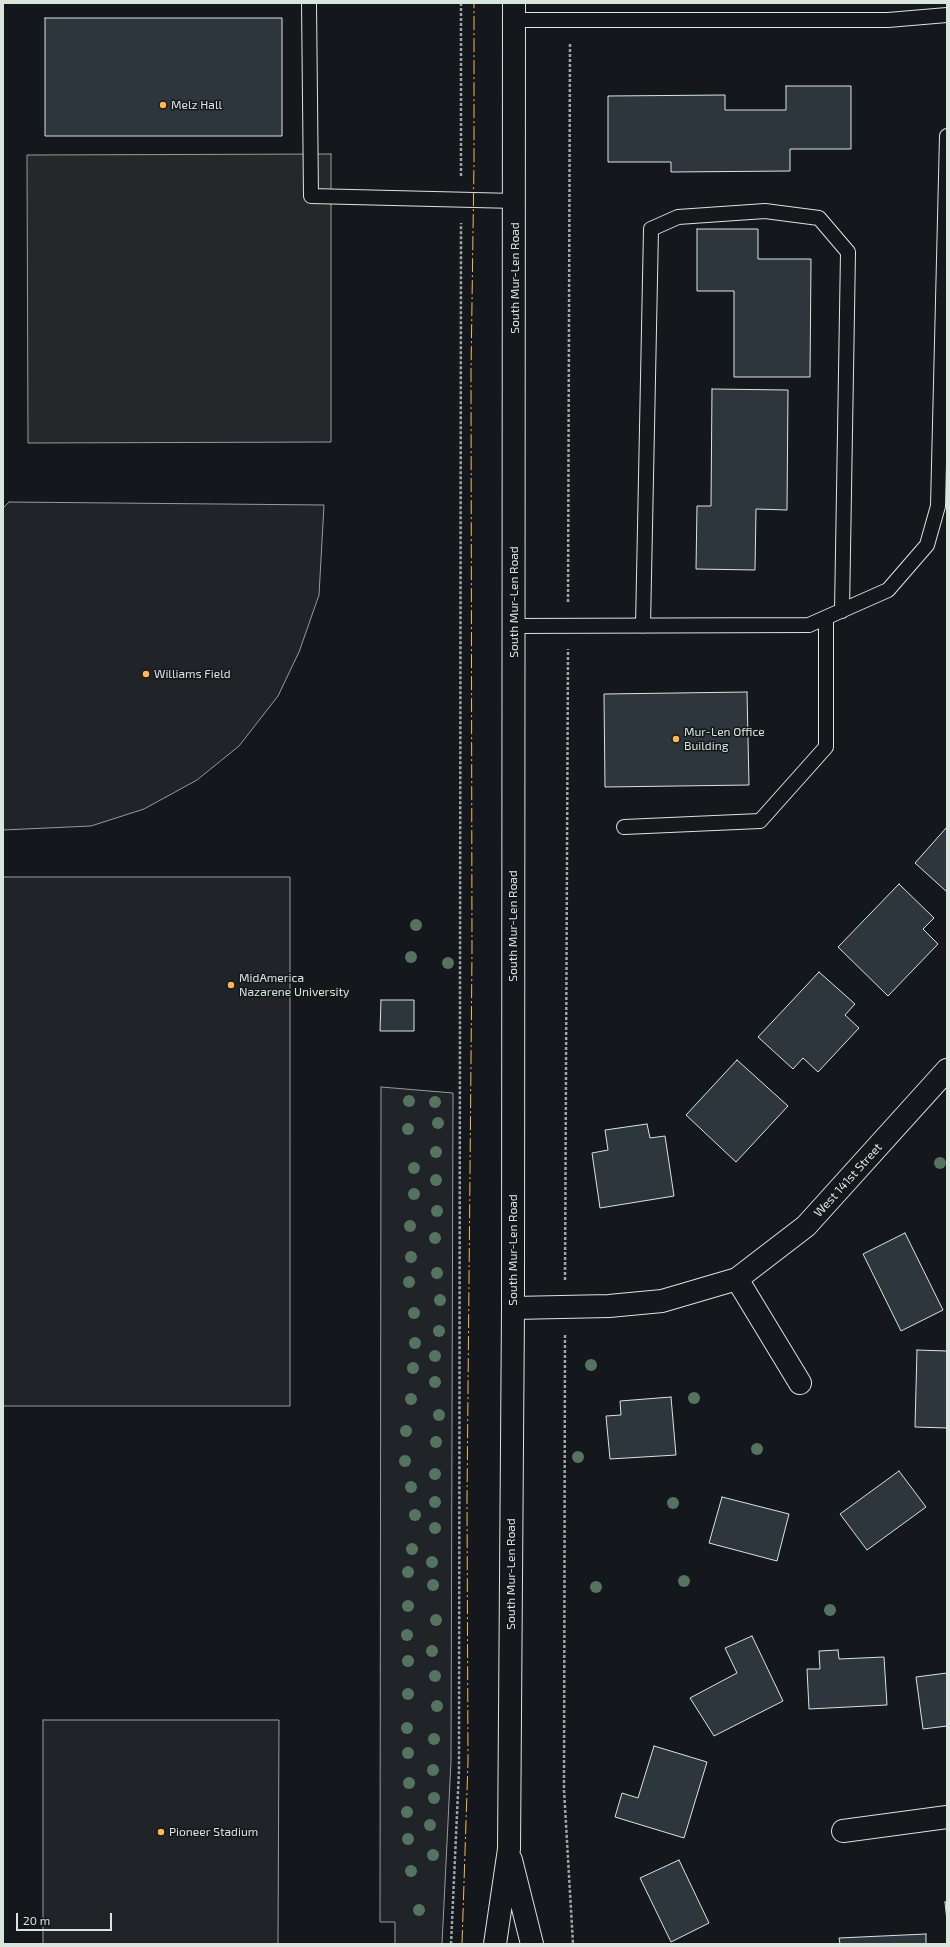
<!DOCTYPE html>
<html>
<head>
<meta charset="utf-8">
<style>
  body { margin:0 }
  #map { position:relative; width:950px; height:1947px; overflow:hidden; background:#14181c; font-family:"Exo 2",sans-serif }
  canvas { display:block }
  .frame { position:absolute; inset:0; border:4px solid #d8e6dc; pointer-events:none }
  .scale { position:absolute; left:16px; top:1913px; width:96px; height:18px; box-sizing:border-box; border:2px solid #d8e6dc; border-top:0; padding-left:5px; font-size:12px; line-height:14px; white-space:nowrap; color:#d8e6dc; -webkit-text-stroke:3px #14181c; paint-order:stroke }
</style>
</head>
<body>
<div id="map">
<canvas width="950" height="1947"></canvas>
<div class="frame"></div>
<div class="scale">20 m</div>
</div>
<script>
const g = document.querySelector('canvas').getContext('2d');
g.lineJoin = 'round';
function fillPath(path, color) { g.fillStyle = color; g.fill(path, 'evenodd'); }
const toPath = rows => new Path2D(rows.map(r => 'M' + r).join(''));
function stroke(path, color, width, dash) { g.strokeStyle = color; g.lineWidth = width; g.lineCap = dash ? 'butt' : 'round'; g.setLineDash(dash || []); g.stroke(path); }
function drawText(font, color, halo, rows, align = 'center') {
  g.font = font + ' "Exo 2",sans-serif'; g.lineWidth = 3; g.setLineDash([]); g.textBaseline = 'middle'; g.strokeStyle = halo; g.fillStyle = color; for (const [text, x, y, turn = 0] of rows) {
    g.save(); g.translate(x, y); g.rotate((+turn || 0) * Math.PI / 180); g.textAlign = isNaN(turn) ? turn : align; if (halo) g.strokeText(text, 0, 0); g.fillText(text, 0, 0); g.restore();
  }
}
const green = toPath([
  [9,502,324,505,319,595,299,652,278,696,239,746,197,780,144,809,91,826,3,830,3,508,9,502],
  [3,877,290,877,290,1406,3,1406,3,877],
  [381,1087,453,1093,451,1761,442,1944,395,1944,395,1922,380,1922,381,1087],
  [43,1720,279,1720,278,1944,43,1944,43,1720]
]);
const parking = toPath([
  [331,154,331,442,28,443,27,155,331,154]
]);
const building = toPath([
  [45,18,282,18,282,136,45,136,45,18],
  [786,86,851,86,851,149,790,149,790,171,671,172,671,162,608,162,608,96,725,95,725,110,786,110,786,86],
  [697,229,758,229,758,259,811,259,810,377,734,377,734,291,697,291,697,229],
  [712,389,788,390,787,510,756,509,755,570,696,569,697,506,711,506,712,389],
  [747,692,749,785,605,787,604,694,747,692],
  [947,827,947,892,915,863,947,827],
  [899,884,934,918,923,929,938,944,888,996,838,947,899,884],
  [819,972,855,1004,845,1015,859,1028,818,1072,803,1058,793,1069,758,1037,819,972],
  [381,1000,414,1000,414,1031,380,1031,381,1000],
  [737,1060,788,1106,736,1162,686,1115,737,1060],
  [647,1124,650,1138,665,1136,674,1196,600,1208,592,1153,608,1150,605,1130,647,1124],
  [905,1233,943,1310,901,1331,863,1254,905,1233],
  [917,1350,947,1351,947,1428,915,1427,917,1350],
  [671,1397,676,1455,610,1459,606,1416,621,1415,620,1401,671,1397],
  [899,1471,926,1507,867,1550,840,1514,899,1471],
  [722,1497,789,1514,777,1561,709,1543,722,1497],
  [752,1636,783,1701,714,1736,690,1698,737,1673,725,1648,752,1636],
  [838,1650,839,1659,884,1657,887,1705,809,1709,807,1669,820,1669,819,1651,838,1650],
  [947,1673,947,1726,923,1729,916,1677,947,1673],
  [654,1746,707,1762,684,1838,615,1817,622,1793,638,1798,654,1746],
  [679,1860,709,1923,671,1942,640,1878,679,1860],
  [945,1902,947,1902,947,1921,945,1902],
  [926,1934,926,1944,840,1944,839,1938,926,1934]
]);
const path = toPath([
  [461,176,461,3],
  [568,602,570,43],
  [565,1280,568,649],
  [565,1335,564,1790,573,1944],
  [451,1944,459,1771,461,223]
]);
const lane = toPath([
  [309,3,311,196,515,201],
  [514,20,888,20,947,15],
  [514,626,809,625,888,590,927,545,938,506,947,136],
  [643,626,651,229,678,217,765,211,819,218,848,252,842,611],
  [624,827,760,821,826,747,826,618]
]);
const street = toPath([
  [737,1279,800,1383],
  [513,1308,609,1306,662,1301,737,1279,806,1226,947,1070],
  [843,1831,947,1817]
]);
const secondary = toPath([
  [511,1860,532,1944],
  [495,1944,509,1849,513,1308,514,3]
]);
const power = toPath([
  [462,1944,468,1761,467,1501,472,952,471,372,474,163,474,3]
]);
const trees = [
  [416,925],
  [411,957],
  [448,963],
  [409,1101],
  [435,1102],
  [438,1123],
  [408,1129],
  [436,1152],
  [940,1163],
  [414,1168],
  [436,1180],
  [414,1194],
  [437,1211],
  [410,1226],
  [435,1238],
  [411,1257],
  [437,1273],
  [409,1282],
  [440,1300],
  [414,1313],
  [439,1331],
  [415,1343],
  [435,1356],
  [591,1365],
  [413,1368],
  [435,1382],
  [694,1398],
  [411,1399],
  [439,1415],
  [406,1431],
  [436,1442],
  [757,1449],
  [578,1457],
  [405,1461],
  [435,1474],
  [411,1487],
  [435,1502],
  [673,1503],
  [415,1515],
  [435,1528],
  [412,1549],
  [432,1562],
  [408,1572],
  [684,1581],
  [433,1585],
  [596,1587],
  [408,1606],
  [830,1610],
  [436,1620],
  [407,1635],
  [432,1651],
  [408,1661],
  [435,1676],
  [408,1694],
  [437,1706],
  [407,1728],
  [434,1739],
  [408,1753],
  [433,1770],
  [409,1783],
  [434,1798],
  [407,1812],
  [430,1825],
  [408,1839],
  [433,1855],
  [411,1871],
  [419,1910]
];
const markers = [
  [163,105,4,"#ffb74d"],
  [146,674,4,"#ffb74d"],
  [676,739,4,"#ffb74d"],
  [231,985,4,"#ffb74d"],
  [161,1832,4,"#ffb74d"]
];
const poiNames = [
  ["Melz Hall",171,105],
  ["Williams Field",154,674],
  ["Mur-Len Office",684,732],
  ["Building",684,746],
  ["MidAmerica",239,978],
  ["Nazarene University",239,992],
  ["Pioneer Stadium",169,1832]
];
const streetNames = [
  ["South Mur-Len Road",515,278,-90],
  ["South Mur-Len Road",514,602,-90],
  ["South Mur-Len Road",513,926,-90],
  ["West 141st Street",848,1180,-48],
  ["South Mur-Len Road",513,1250,-90],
  ["South Mur-Len Road",511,1574,-90]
];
fillPath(green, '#202428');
stroke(green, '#939e99', 1);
fillPath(parking, '#24282b');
stroke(parking, '#939e99', 1);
fillPath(building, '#2c363c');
stroke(building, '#d8e6dc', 1);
stroke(lane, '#d8e6dc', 16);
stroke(street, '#d8e6dc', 24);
stroke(secondary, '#d8e6dc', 24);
stroke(path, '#9da8a2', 2.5, [3, 2]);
stroke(lane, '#14181c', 14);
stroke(street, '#14181c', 22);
stroke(secondary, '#14181c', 22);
stroke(power, '#ffb74d', 1, [14, 3, 2, 3]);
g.fillStyle = '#55745f';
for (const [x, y] of trees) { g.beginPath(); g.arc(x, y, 6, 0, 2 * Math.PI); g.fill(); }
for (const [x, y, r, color] of markers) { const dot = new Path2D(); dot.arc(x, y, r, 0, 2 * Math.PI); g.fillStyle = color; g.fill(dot); stroke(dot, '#14181c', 1.5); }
drawText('12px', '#d8e6dc', '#14181c', poiNames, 'left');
drawText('12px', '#d8e6dc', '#14181c', streetNames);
</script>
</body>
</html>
